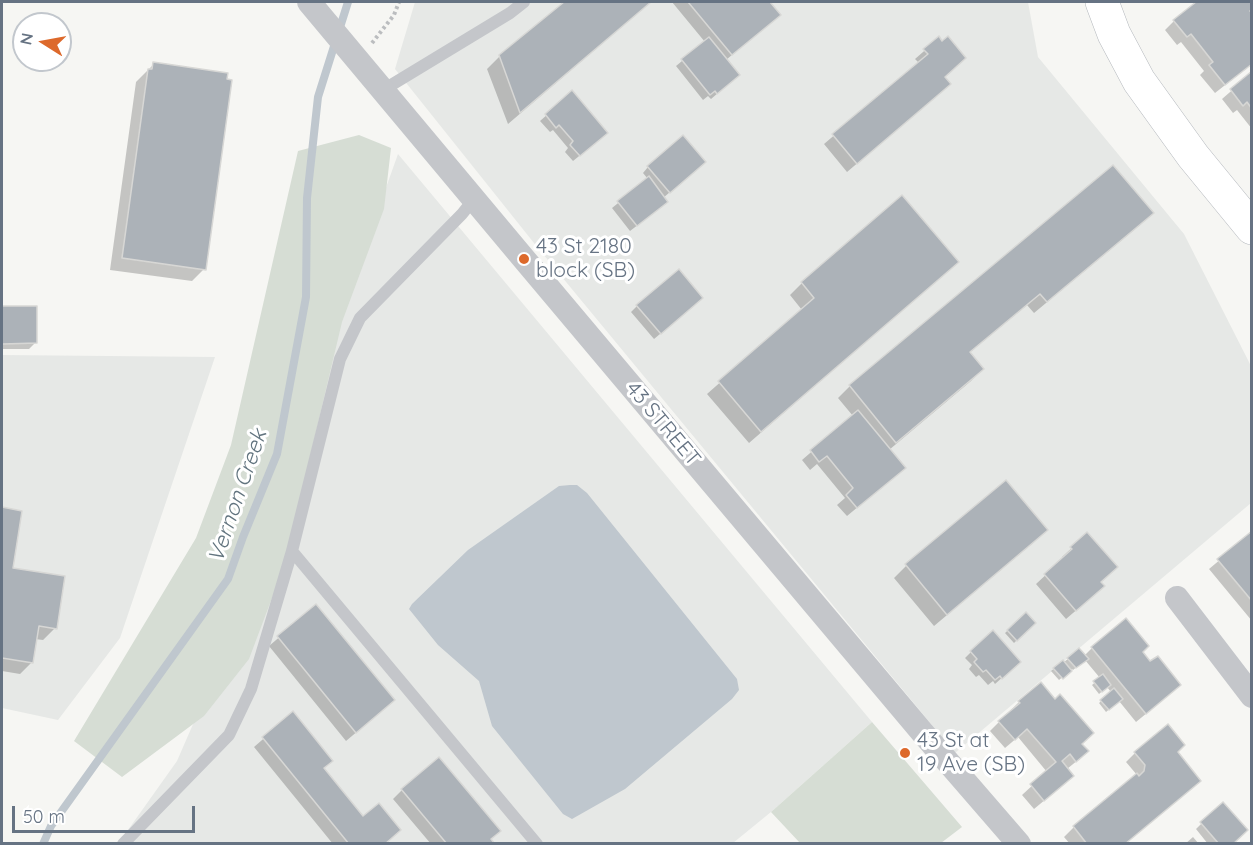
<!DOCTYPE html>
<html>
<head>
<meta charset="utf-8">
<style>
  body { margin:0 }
  #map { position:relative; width:1253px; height:845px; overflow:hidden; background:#f6f6f3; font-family:Quicksand,sans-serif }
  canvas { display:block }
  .frame { position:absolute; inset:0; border:3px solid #667383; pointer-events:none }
  .north { position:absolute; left:12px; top:12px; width:60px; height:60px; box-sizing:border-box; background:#fff; border:2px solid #c2c7cd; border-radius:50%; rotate:281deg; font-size:16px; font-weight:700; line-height:24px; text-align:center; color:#667383 }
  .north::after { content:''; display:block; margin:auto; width:21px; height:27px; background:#dd692b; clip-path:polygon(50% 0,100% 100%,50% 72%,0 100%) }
  .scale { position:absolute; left:12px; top:806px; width:183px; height:27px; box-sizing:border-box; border:3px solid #667383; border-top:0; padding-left:8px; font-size:18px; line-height:21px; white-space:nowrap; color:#667383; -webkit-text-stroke:4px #fff; paint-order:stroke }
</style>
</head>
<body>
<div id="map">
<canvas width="1253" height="845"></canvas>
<div class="frame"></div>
<div class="north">N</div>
<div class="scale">50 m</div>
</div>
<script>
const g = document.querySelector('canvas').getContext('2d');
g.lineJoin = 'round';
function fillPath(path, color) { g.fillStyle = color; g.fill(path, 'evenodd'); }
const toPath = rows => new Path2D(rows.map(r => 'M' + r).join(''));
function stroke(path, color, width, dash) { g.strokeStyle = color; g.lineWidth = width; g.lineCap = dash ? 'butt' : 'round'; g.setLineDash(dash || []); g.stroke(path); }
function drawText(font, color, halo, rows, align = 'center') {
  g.font = font + ' Quicksand,sans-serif'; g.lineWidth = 6; g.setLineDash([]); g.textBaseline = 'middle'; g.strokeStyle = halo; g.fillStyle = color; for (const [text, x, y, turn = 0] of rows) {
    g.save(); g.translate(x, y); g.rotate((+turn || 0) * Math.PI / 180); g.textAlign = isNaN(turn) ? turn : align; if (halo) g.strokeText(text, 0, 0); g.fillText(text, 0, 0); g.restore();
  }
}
const built = toPath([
  [415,2,1028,2,1038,57,1184,234,1251,366,1251,503,955,753,538,248,395,69],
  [398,154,872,722,771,812,733,843,118,844,177,761,280,524,338,322],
  [2,355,215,357,120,638,58,720,2,708]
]);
const green = toPath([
  [359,135,391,148,384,209,342,322,284,566,249,659,204,716,122,777,74,741,196,538,231,445,298,151],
  [872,722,962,827,941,843,800,843,771,812]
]);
const water = toPath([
  [570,485,577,485,587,493,737,679,739,690,732,699,625,789,572,819,563,814,492,726,479,681,438,645,409,609,412,604,468,550,559,486]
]);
const shadow = toPath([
  [566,2,650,2,639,12,508,124,487,69,500,56],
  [672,2,768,2,779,15,726,60,732,81,711,99,708,96,703,100,676,66,705,42],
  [1199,2,1248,2,1252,5,1248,11,1252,15,1252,64,1215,93,1200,75,1204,71,1181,42,1177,45,1165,30,1174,21],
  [939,38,940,93,847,172,824,144,919,63,915,59],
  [154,64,204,269,192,281,110,270,136,82],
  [1252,73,1252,129,1237,110,1233,113,1222,99],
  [572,93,600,139,573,161,565,152,568,148,553,130,550,132,540,121],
  [648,167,698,168,663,198,660,208,630,231,612,208,648,179,643,173],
  [1113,167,1152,213,1140,225,1034,313,1027,305,969,353,982,369,971,381,889,450,894,477,847,516,837,505,845,498,817,464,810,470,802,460,853,416,838,398,850,386],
  [902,197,945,273,749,443,707,394,802,310,790,295,802,283],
  [696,304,654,339,631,312,637,306],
  [2,307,35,307,35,343,29,349,2,349],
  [1006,482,1034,542,934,626,894,578,906,566],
  [2,509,21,512,11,569,55,628,43,640,35,639,32,662,20,674,2,671],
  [1252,533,1252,621,1209,569],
  [1087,534,1100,582,1094,595,1066,619,1036,584,1063,559,1062,557],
  [316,606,384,709,346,741,269,646],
  [1026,614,1034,623,1014,643,1005,633],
  [1092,648,1141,653,1150,664,1179,685,1170,694,1136,722,1119,701,1106,712,1099,703,1111,692,1107,687,1099,694,1092,685,1100,678,1085,660,1073,670,1072,669,1059,680,1051,671,1068,659,1084,656],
  [971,652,1013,668,995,684,993,681,988,685,979,675,976,677,969,669,972,665,965,658],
  [1019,702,1078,760,1067,769,1063,785,1034,809,1022,795,1047,772,1018,737,1005,748,990,731],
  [292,714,331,761,323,769,384,844,333,844,254,747],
  [1135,753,1176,753,1125,844,1070,844,1064,837,1074,827,1137,775,1126,762],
  [402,790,499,831,490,840,493,844,431,844,393,799],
  [1202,823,1231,844,1208,844,1196,829],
  [1193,837,1199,844,1185,844]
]);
const stream = toPath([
  [43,844,51,826,228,579,243,537,277,454,306,297,307,198,318,97,348,2]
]);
const building = toPath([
  [564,2,651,2,520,113,499,55,564,2],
  [688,2,770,2,781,15,732,55,688,2],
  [1196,2,1250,2,1252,3,1252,10,1250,11,1252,13,1252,64,1225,85,1209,65,1213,62,1191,34,1187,37,1173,20,1196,2],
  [939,36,942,41,948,36,966,58,945,77,951,84,857,164,832,134,928,54,923,49,939,36],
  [709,37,740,75,717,94,715,91,710,95,681,59,709,37],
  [153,62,228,73,227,79,232,80,206,270,122,258,148,69,152,69,153,62],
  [1252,71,1252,109,1247,102,1243,106,1230,89,1252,71],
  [572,90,608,133,580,156,570,145,573,141,559,125,556,128,545,114,572,90],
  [683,135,706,162,670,193,647,166,683,135],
  [1113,165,1154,213,1047,302,1040,294,970,352,984,369,896,443,849,385,1113,165],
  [649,176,668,202,637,226,617,201,649,176],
  [902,195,959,262,761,432,718,381,814,298,801,282,902,195],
  [679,269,703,298,661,334,636,305,679,269],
  [2,306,37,306,37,343,2,344,2,306],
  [858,410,906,468,857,508,846,495,853,488,827,456,819,462,810,450,858,410],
  [1006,480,1048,530,947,615,905,564,1006,480],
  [2,507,22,511,13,568,65,576,57,629,39,626,33,663,2,658,2,507],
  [1252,531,1252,601,1217,559,1252,531],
  [1087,532,1118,567,1101,582,1105,586,1076,611,1044,574,1072,549,1070,547,1087,532],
  [316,604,395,700,356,733,277,636,316,604],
  [1026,612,1036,623,1017,641,1007,630,1026,612],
  [1126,618,1149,646,1143,652,1150,661,1158,656,1181,685,1146,714,1091,647,1126,618],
  [993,630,1021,662,1002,679,1000,676,995,680,986,670,983,672,974,662,977,659,970,651,993,630],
  [1079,648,1089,659,1076,668,1067,658,1079,648],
  [1063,660,1072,671,1063,679,1053,668,1063,660],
  [1103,674,1111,685,1102,692,1093,681,1103,674],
  [1041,682,1055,699,1060,694,1094,733,1082,744,1089,751,1076,762,1070,754,1062,761,1074,776,1044,801,1030,784,1056,762,1027,729,1015,740,998,721,1020,703,1018,701,1041,682],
  [1114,688,1123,699,1109,710,1100,700,1114,688],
  [293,711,333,761,324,768,363,816,379,803,401,830,385,844,349,844,262,737,293,711],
  [1168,724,1185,745,1178,752,1201,781,1125,844,1087,844,1073,826,1137,773,1139,776,1144,771,1145,765,1134,752,1168,724],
  [439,757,501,831,491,839,495,844,447,844,401,789,439,757],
  [1223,802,1248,830,1233,844,1219,844,1200,822,1223,802]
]);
const path = toPath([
  [372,43,394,15,399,2]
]);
const lane = toPath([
  [383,90,510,13,524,2],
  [292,551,537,844],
  [123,844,229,735,251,689,292,551,340,359,360,318,462,214,474,199]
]);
const street = toPath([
  [309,2,524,259,922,732,1019,844],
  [1177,598,1252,696]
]);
const secondary = toPath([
  [1102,2,1114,34,1139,81,1193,156,1252,228]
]);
const markers = [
  [524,259,6,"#dd692b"],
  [905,753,6,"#dd692b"]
];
const poiNames = [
  ["43 St 2180",536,247],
  ["block (SB)",536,271],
  ["43 St at",917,741],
  ["19 Ave (SB)",917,765]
];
const streetNames = [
  ["43 STREET",663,424,50]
];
const waterNames = [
  ["Vernon Creek",238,496,-71]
];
fillPath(built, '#e6e8e6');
fillPath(green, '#d6ddd4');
fillPath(water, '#bfc7ce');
fillPath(shadow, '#0003');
stroke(stream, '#bfc7ce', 8);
fillPath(building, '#acb2b8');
stroke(building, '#d7d7d5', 1.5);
stroke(secondary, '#b4b8bd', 34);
stroke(path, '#bbbdbf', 4, [3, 3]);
stroke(lane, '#c4c6ca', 12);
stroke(street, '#c4c6ca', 24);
stroke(secondary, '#fff', 33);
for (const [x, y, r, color] of markers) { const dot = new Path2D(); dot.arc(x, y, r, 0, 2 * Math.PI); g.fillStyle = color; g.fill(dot); stroke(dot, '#fff', 2); }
drawText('21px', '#667383', '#fff', poiNames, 'left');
drawText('21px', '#667383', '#fff', streetNames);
drawText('italic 22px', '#62747f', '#fff', waterNames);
</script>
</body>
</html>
